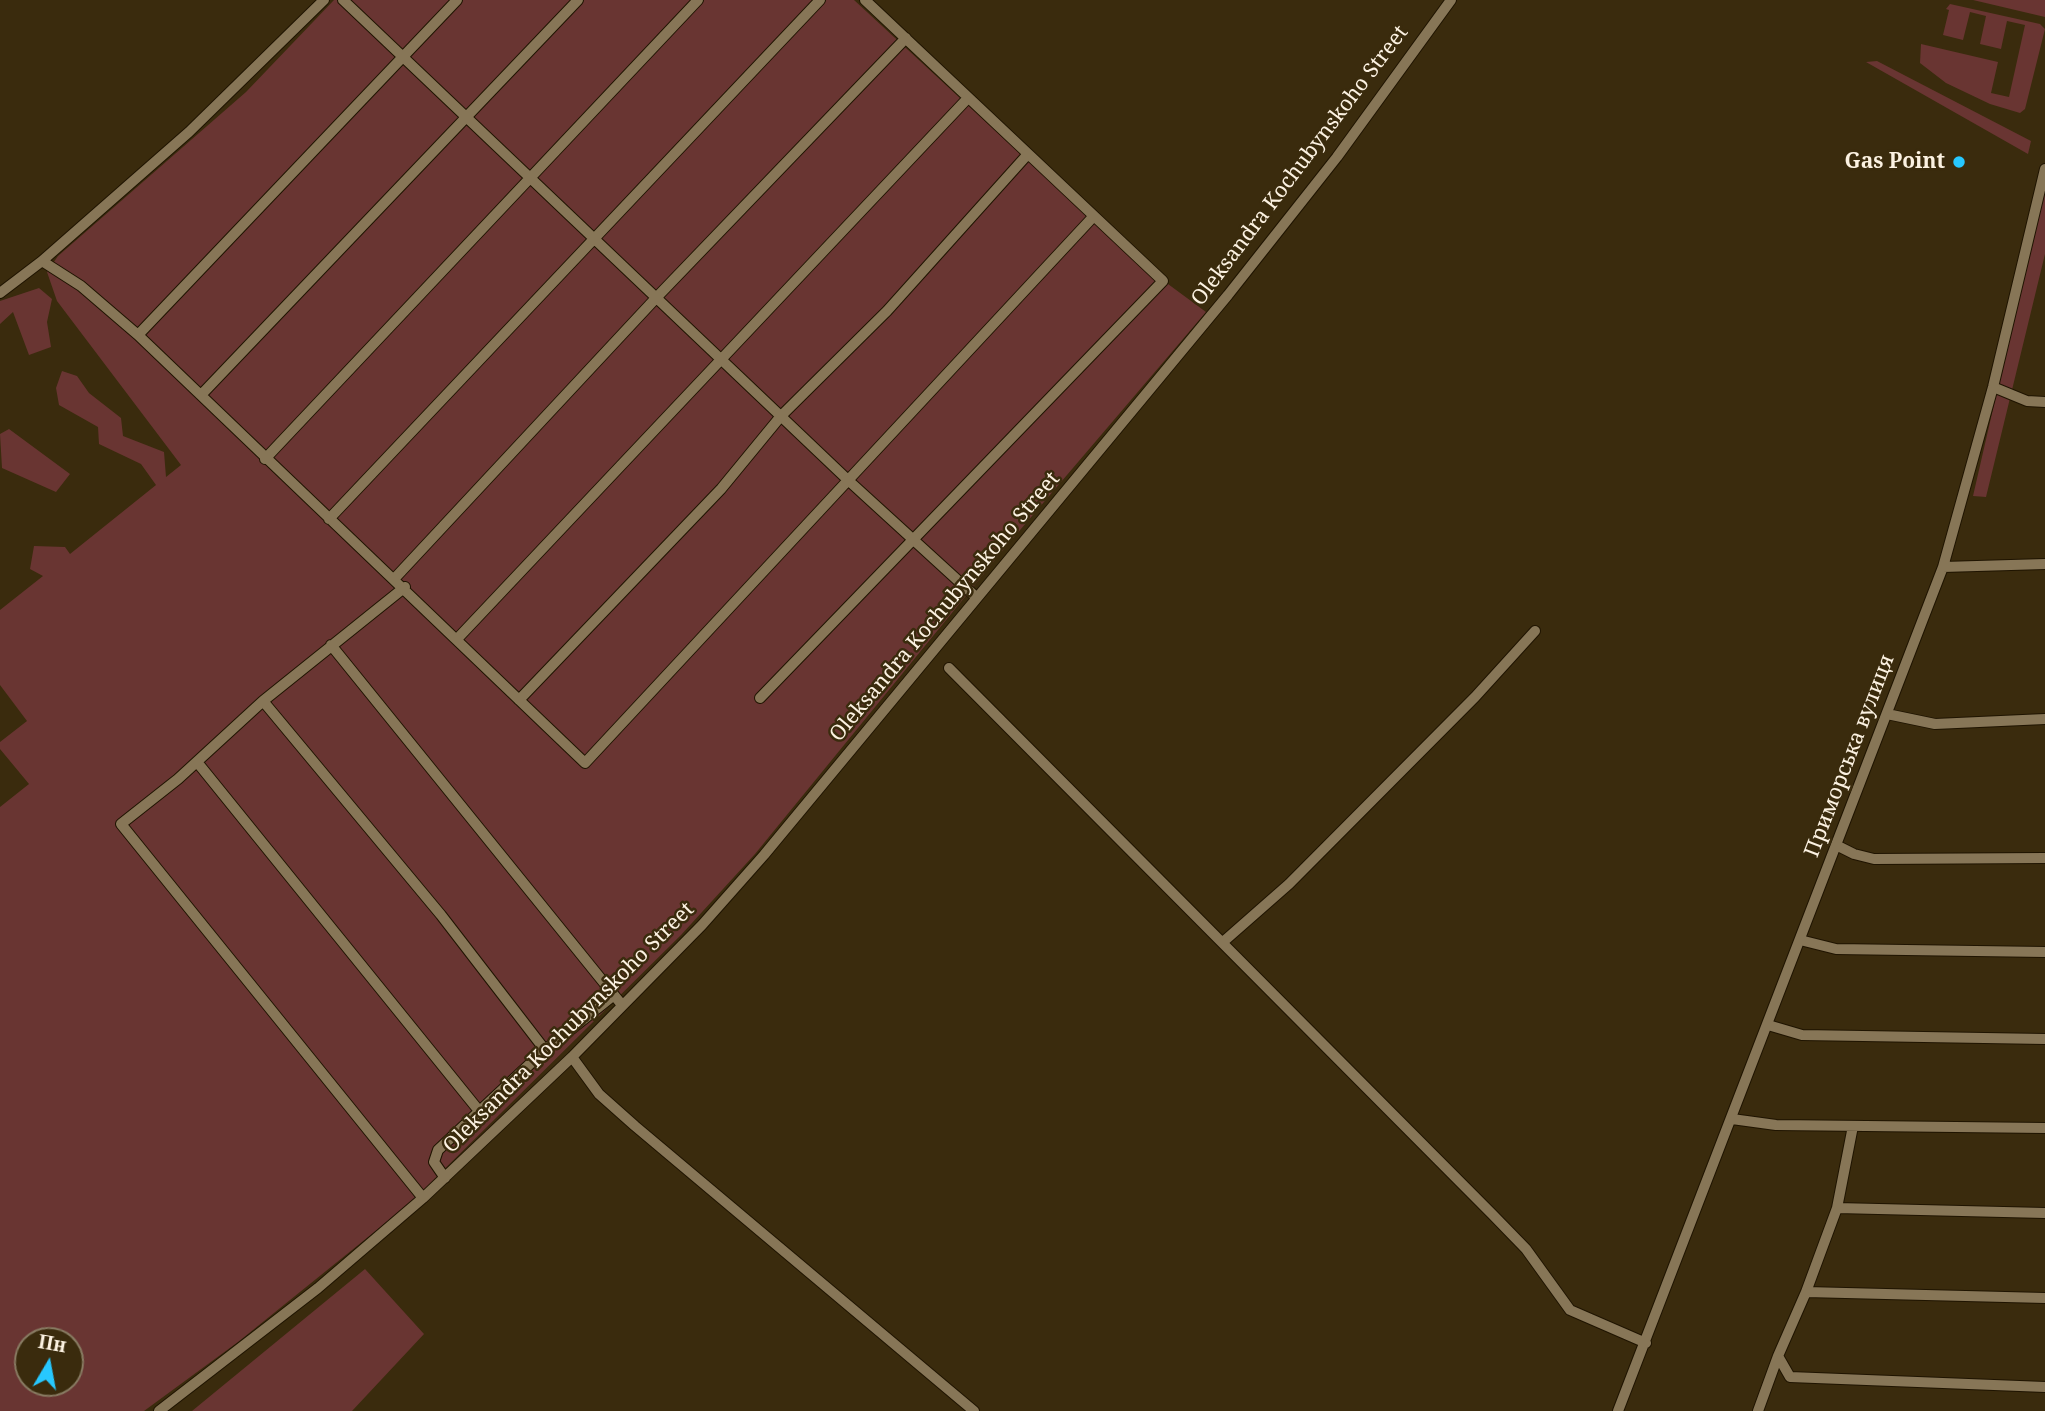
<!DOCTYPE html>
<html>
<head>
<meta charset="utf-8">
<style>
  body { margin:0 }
  #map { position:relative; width:2045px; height:1411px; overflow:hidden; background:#3a2b0d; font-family:"Noto Serif",serif }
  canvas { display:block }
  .north { position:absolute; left:14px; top:1327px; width:70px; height:70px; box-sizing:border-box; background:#3a2b0d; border:2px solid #887b62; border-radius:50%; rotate:10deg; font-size:19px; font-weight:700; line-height:28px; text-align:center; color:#fcf2e2 }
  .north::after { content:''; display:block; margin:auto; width:24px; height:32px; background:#27c8ff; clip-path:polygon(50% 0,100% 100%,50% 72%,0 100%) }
</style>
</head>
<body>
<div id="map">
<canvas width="2045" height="1411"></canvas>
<div class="north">Пн</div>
</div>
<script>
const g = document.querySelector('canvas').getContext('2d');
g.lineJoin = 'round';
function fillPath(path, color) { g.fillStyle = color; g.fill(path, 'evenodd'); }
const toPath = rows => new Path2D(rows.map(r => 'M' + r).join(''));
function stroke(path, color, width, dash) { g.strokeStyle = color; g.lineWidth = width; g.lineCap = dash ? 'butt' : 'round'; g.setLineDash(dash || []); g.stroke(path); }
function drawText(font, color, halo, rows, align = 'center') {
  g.font = font + ' "Noto Serif",serif'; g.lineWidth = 5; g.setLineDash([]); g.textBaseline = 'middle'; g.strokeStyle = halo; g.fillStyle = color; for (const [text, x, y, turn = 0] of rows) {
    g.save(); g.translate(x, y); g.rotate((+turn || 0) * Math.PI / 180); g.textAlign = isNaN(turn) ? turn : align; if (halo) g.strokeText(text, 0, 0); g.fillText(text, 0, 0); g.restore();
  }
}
const green = toPath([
  [334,0,854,0,1134,259,1206,312,1009,543,755,854,681,935,409,1204,238,1342,144,1411,0,1411,0,807,29,784,0,749,0,742,27,721,0,685,0,610,43,576,30,569,34,546,65,547,70,554,156,485,141,464,99,444,98,427,59,405,56,388,62,371,77,376,89,393,121,418,123,436,164,452,166,477,181,465,57,301,47,272,58,256,246,92],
  [28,1341,70,1341,70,1383,28,1383],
  [1973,0,2045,0,2045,17],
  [1950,4,2040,24,2045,29,2025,109,2020,113,1990,104,1946,83,1920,63,1921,44,1998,62,1991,93,2009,97,2025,25,2007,21,2001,49,1980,44,1986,16,1970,12,1963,40,1943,35,1949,10,1946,9],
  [1877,61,2031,141,2028,154,1866,62],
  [2045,183,2045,254,1986,497,1973,496],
  [39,288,52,299,47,322,51,347,29,355,13,312,0,324,0,301],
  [9,429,70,474,56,492,2,468,0,434],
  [365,1269,424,1334,352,1411,192,1411]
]);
const minor = toPath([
  [343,0,849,481,976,597],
  [42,261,81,286,138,335,585,763,1093,217],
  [0,293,42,261,189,132,324,0],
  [138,335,457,0],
  [1993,387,2027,401,2045,402],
  [201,395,578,0],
  [265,459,698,0],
  [329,519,820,0],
  [1943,567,2045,564],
  [395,578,656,298,906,38],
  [405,587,263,701,178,779,121,824,423,1198],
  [458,638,968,98],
  [331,645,622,1005],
  [949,668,1492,1214,1526,1249,1570,1310,1646,1343],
  [760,698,1163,281,865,0],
  [519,700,721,489,781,416,887,311,1028,154],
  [263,701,441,915,545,1050],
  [1887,714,1935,724,2045,719],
  [197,762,480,1112],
  [1836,845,1854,854,1874,859,2045,858],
  [1800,940,1836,949,2045,952],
  [1223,942,1289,884,1475,697,1535,631],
  [1768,1025,1802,1035,2045,1039],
  [572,1057,599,1094,635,1126,974,1411],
  [1732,1119,1776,1125,2045,1128],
  [1853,1126,1837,1208,1806,1292,1778,1356,1790,1377,2045,1387],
  [445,1178,434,1162,438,1150,545,1050,614,995],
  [1837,1208,2045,1213],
  [1806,1292,2045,1298],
  [159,1411,318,1288,423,1198,572,1057,702,925,764,855,1228,295,1337,157,1451,0],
  [1618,1411,1943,567,1993,387,2045,169],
  [1758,1411,1778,1356]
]);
const markers = [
  [1959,162,7,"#27c8ff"]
];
const poiNames = [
  ["Gas Point",1945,162]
];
const streetNames = [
  ["Oleksandra Kochubynskoho Street",1300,166,-53],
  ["Oleksandra Kochubynskoho Street",945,607,-50],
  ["Приморська вулиця",1850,756,-69],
  ["Oleksandra Kochubynskoho Street",569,1028,-45]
];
fillPath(green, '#693532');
stroke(minor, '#1f1401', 12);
stroke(minor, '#877657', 10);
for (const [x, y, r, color] of markers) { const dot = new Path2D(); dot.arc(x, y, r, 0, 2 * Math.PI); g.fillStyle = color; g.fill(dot); stroke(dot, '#3a2b0d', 2.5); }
drawText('bold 21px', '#fcf2e2', '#3a2b0d', poiNames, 'right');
drawText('21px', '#fcf2e2', '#3a2b0d', streetNames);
</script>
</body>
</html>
